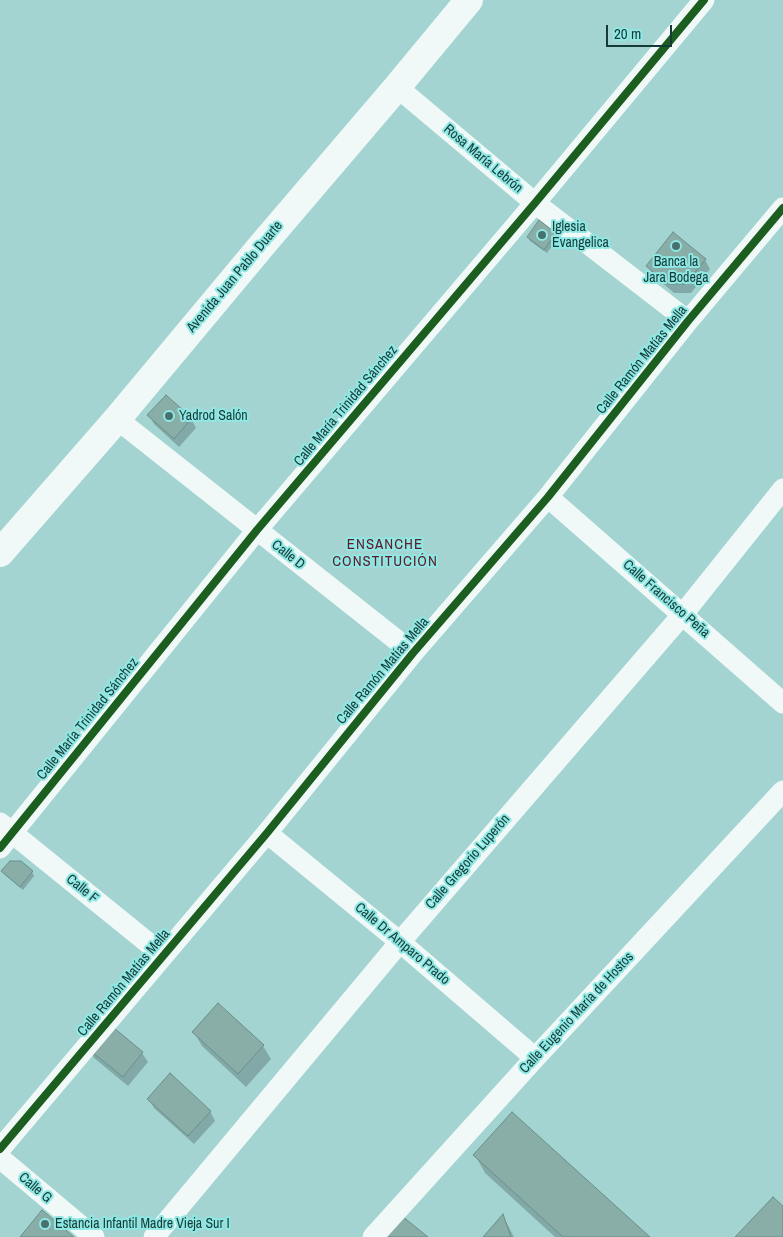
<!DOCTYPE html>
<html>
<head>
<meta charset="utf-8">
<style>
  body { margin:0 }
  #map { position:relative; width:783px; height:1237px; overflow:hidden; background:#a3d4d1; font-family:"Archivo Narrow",sans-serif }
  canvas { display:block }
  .scale { position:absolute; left:606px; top:25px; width:66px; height:22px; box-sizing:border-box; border:2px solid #153b39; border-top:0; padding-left:6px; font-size:15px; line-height:18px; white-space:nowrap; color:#153b39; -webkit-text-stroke:4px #8fe8e3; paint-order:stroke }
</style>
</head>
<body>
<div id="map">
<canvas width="783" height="1237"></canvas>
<div class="scale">20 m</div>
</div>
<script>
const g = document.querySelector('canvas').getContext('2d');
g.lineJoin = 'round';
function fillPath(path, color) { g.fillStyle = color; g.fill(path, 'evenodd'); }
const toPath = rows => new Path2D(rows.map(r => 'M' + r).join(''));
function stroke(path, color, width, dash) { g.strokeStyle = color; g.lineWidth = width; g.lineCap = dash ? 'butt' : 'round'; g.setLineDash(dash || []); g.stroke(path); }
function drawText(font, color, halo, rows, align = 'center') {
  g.font = font + ' "Archivo Narrow",sans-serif'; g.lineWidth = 4; g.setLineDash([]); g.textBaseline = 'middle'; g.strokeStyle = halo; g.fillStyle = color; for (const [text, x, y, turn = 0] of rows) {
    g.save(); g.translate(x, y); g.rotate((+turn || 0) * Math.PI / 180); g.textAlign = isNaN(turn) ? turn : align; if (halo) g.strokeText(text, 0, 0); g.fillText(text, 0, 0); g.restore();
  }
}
const shadow = toPath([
  [539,222,556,234,558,238,547,253,530,241,528,237],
  [705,260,710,269,691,293,674,293,653,275,648,266],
  [149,415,191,419,196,428,179,447,154,424],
  [3,871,32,872,34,876,23,890,5,875],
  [108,1025,142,1053,148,1062,128,1086,94,1058,89,1049],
  [194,1032,263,1046,271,1059,246,1087,202,1046],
  [149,1099,210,1111,215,1121,194,1144,154,1108],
  [475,1155,648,1237,555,1237,485,1173],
  [503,1216,514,1237,485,1237]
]);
const building = toPath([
  [539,220,556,233,544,250,527,237,539,220],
  [673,232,706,259,685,284,668,284,646,266,673,232],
  [166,395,192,418,174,439,147,415,166,395],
  [10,861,21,861,33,871,20,887,1,871,10,861],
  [218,1003,264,1045,238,1074,192,1032,218,1003],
  [108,1023,143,1052,123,1077,88,1049,108,1023],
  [170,1073,211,1111,188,1136,147,1099,170,1073],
  [512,1112,650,1237,563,1237,473,1155,512,1112],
  [773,1197,783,1206,783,1237,735,1237,773,1197],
  [42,1210,74,1237,20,1237,42,1210],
  [503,1214,511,1237,483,1237,503,1214],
  [402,1216,428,1237,384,1237,402,1216]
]);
const minor = toPath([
  [397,87,535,203,688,321],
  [117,419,413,653],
  [548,497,783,703],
  [0,823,163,955],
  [267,833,400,942,535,1058],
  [0,848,257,530,535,203,704,0],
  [0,1149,267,833,413,653,548,497,688,321,783,208],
  [0,1158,94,1237],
  [154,1237,400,942,683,614,783,489],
  [373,1237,535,1058,783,791]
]);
const secondary = toPath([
  [0,553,117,419,263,244,397,87,469,0]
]);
const cycleway = toPath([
  [0,848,257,530,535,203,704,0],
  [0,1149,267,833,413,653,548,497,688,321,783,208]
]);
const markers = [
  [542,235,5,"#47716e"],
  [676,246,5,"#47716e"],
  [169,416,5,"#47716e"],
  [45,1224,5,"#47716e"]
];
const streetNames = [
  ["Rosa María Lebrón",483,159,40],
  ["Avenida Juan Pablo Duarte",235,277,-50],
  ["Calle Ramón Matías Mella",642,360,-51],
  ["Calle María Trinidad Sánchez",346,406,-50],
  ["Calle D",288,555,38],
  ["Calle Francisco Peña",666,599,41],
  ["Calle Ramón Matías Mella",383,671,-50],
  ["Calle María Trinidad Sánchez",88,719,-51],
  ["Calle Gregorio Luperón",468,862,-49],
  ["Calle F",82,889,39],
  ["Calle Dr Amparo Prado",402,944,40],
  ["Calle Ramón Matías Mella",124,983,-50],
  ["Calle Eugenio María de Hostos",577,1013,-47],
  ["Calle G",35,1188,40]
];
const poiNames = [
  ["Iglesia",552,227],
  ["Evangelica",552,243],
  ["Banca la",676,262,"center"],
  ["Jara Bodega",676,278,"center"],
  ["Yadrod Salón",179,416],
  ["Estancia Infantil Madre Vieja Sur I",55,1224]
];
const neighbourhoodNames = [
  ["ENSANCHE",385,545],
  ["CONSTITUCIÓN",385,562]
];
fillPath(shadow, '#0003');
fillPath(building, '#89aea8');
stroke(building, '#688f89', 1);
stroke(minor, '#f1f9f8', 21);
stroke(secondary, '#f1f9f8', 28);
stroke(cycleway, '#1b5e20', 8);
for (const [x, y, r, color] of markers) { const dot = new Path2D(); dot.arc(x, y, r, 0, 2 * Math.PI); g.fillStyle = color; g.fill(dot); stroke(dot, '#8fe8e3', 2); }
drawText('14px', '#153b39', '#8fe8e3', streetNames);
drawText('14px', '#153b39', '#8fe8e3', poiNames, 'left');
g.letterSpacing = '1px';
drawText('15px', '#601b2a', '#8fe8e3', neighbourhoodNames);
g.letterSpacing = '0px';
</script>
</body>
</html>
